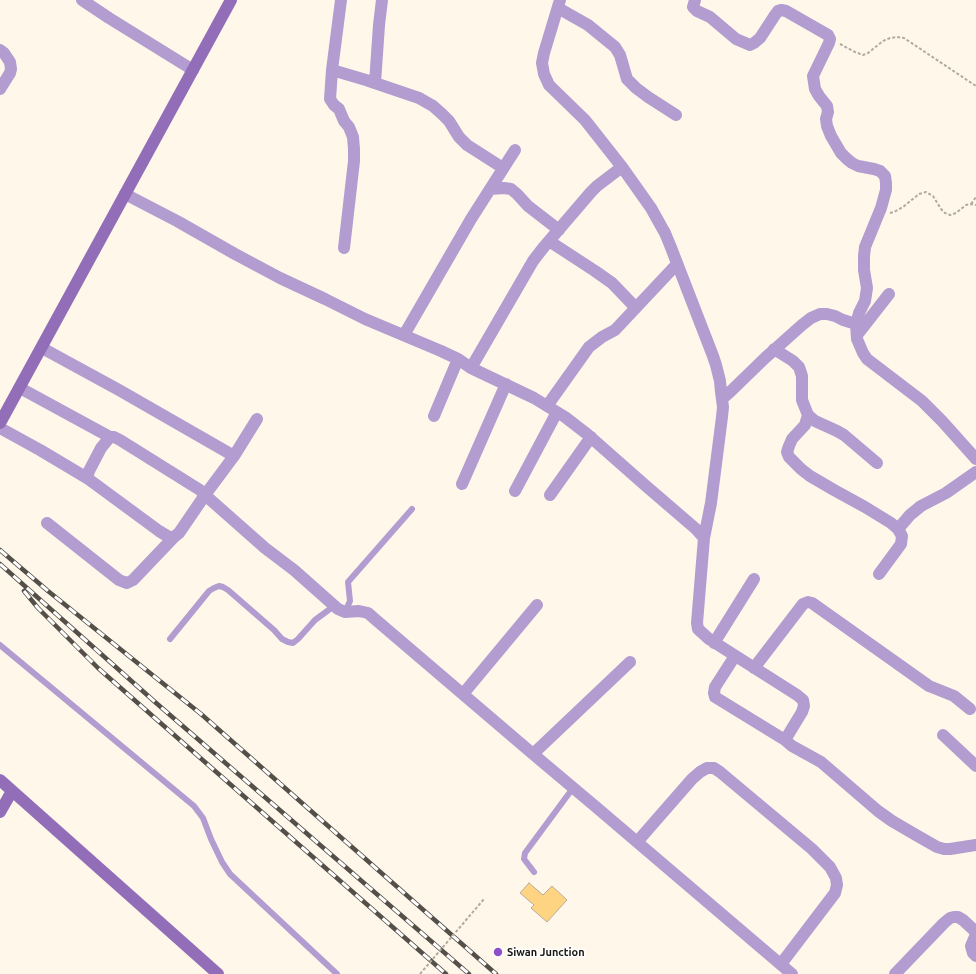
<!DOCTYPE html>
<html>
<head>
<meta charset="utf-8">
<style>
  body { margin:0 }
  canvas { display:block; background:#fff7ea }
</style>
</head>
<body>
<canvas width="976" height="974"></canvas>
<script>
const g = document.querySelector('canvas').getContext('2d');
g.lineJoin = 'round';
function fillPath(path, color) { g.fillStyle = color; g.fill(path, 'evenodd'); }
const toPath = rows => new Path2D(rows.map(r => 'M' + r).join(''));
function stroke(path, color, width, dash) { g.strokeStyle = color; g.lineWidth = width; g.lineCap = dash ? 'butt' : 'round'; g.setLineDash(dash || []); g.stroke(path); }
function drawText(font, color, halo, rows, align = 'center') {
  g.font = font + ' Ubuntu,sans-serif'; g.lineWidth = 3; g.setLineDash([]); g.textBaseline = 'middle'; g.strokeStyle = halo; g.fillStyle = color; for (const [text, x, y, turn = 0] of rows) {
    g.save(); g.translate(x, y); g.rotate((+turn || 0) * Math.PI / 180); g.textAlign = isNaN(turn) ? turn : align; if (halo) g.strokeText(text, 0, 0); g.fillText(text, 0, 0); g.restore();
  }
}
const building = toPath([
  [529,883,543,895,552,886,567,900,547,922,531,908,534,905,520,893,529,883]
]);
const path = toPath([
  [840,44,855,52,863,55,868,53,883,41,890,38,897,37,904,38,976,86],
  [971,204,976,197],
  [890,213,894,212,903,207,919,194,926,192,933,196,941,209,945,213,950,215,956,213,966,205,971,204,976,205]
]);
const lane = toPath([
  [345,612,350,601,348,582,412,509],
  [170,639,209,591,214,588,219,586,223,587,228,590,274,630,282,639,288,642,293,643,298,639,315,620,334,606],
  [0,645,194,806,203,818,211,839,222,862,230,874,337,974],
  [534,872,524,859,525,853,573,788]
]);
const street = toPath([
  [82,0,109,18,193,70],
  [341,0,332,70,330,99,334,105,339,109,344,121,349,127,353,137,354,149,354,161,344,248],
  [560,0,544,53,542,63,544,74,549,85,585,120,622,167,651,208,665,233,670,245,713,356,716,365,720,381,721,392,723,407,722,417,711,503,704,538],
  [695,0,693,7,697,11,710,17,736,39,750,45,754,43,760,38,775,15,778,11,781,10,786,11,828,35,830,39,829,43,813,76,815,89,819,96,827,106,828,112,826,119,827,126,831,136,841,153,847,159,852,163,858,166,874,169,880,171,885,176,886,183,886,190,881,208,865,247,864,256,864,270,867,288,865,301,859,313,856,324,857,339,863,353,867,359,922,401,942,421,976,459],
  [558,8,588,25,615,47,620,55,627,79,636,88,648,97,676,115],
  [0,50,4,53,10,62,11,69,10,73,0,89],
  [332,70,366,80,419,98,433,106,442,114,449,121,459,137,467,145,503,168],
  [375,83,379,25,382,0],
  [490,189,504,188,511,189,517,194,528,206,559,230],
  [125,194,177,221,235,254,280,278,325,299,365,319,441,351,458,359,471,368,534,398,565,417,587,434,646,486,696,529,704,538,697,623,698,629,709,639,797,695,803,700,804,706,802,712,785,740,792,746,821,762,878,811,892,821,916,835,937,847,944,849,950,849,976,845],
  [549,241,595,271,612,283,636,308],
  [404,335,471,219,515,150],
  [857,335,889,294],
  [42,348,119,390,234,456],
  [774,349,793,361,799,367,802,376,802,400,808,415,815,421,837,431,844,435,877,463],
  [471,368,533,261,543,248,591,192,597,186,622,167],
  [20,388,110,437],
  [722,399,731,391,765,358,802,325,811,318,820,314,827,314,835,316,843,320,856,324],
  [547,406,589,347,602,337,615,330,677,264],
  [808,415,805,425,792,439,789,446,787,452,789,457,801,469,810,476,834,490,865,507,891,523,898,529,902,536,901,544,879,574],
  [434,416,458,359],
  [257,419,234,456,205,495,265,548,294,570,338,609,345,612,359,611,368,613,376,620,533,754,596,807,792,974],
  [0,428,40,450,87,478],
  [110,437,114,437,120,440,200,490,205,495,179,533,174,537,169,537,159,531,87,478,89,471,101,448,110,437],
  [462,484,506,384],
  [515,491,557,412],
  [550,495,591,437],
  [47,523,119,580,124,582,127,583,133,580,174,537],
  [898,529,910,515,921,506,946,493,976,472],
  [714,643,754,579],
  [735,656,715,687,714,693,715,697,785,740],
  [754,668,803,604,808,602,812,603,929,686,954,696,970,709],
  [463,694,537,605],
  [943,735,976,766],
  [533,754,630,662],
  [637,842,692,779,700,772,707,768,714,768,720,772,812,849,830,867,836,878,837,885,835,893,781,964],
  [976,934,971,946,973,953,976,956],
  [895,974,944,923,950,918,954,917,958,917,963,920,976,932]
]);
const secondary = toPath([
  [0,423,231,0],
  [0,780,218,974],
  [0,812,12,791]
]);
const rail = toPath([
  [0,550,48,591,201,714,496,974],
  [0,564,155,702,469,974],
  [24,591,38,608,98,668,446,974]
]);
const pathBridge = toPath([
  [420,974,484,899]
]);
const markers = [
  [498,952,5,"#8e50c6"]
];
const poiNames = [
  ["Siwan Junction",507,952]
];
fillPath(building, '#fed381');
stroke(building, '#b6ad9e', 1);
stroke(path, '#b0aa9f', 2, [3, 2]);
stroke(lane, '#b39ccf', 6);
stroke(street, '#b39ccf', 12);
stroke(secondary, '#926eb9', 12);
stroke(rail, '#544f48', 4.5);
stroke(rail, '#fff', 3, [9]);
stroke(pathBridge, '#b0aa9f', 2, [3, 2]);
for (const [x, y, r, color] of markers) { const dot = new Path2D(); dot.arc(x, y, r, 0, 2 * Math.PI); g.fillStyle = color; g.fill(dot); stroke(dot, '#fff', 1.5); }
drawText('bold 11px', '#191610', '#fff', poiNames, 'left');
</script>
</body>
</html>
